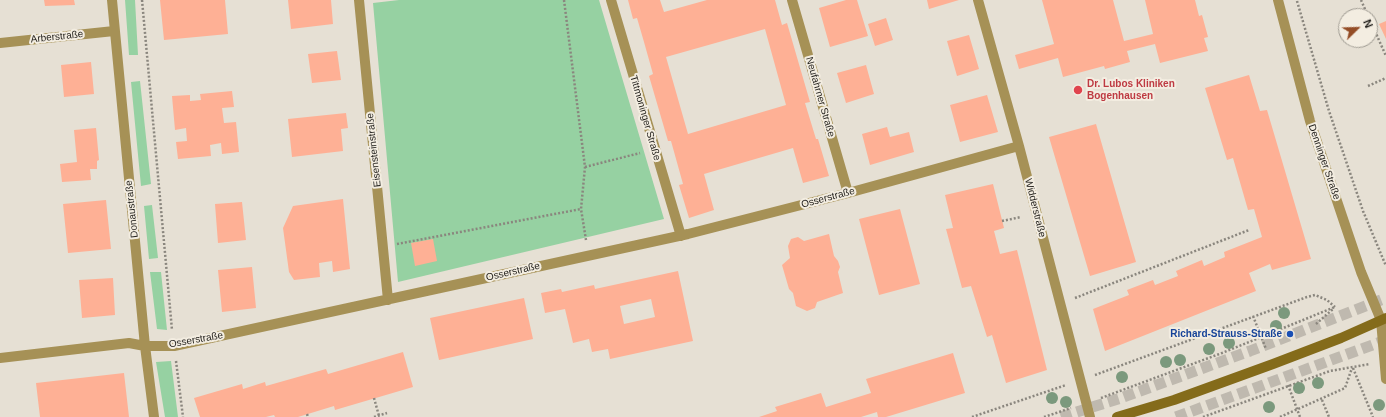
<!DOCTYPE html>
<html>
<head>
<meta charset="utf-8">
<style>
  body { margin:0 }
  #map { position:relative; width:1386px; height:417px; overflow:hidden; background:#e6e0d4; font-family:Helvetica,sans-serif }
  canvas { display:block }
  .north { position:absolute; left:1338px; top:8px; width:40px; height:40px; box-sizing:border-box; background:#f3ede1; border:1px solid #9f9b92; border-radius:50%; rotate:67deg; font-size:11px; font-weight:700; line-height:16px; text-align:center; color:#211f1b }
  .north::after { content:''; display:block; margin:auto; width:14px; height:18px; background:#944d26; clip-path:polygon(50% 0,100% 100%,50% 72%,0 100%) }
</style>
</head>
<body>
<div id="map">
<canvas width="1386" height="417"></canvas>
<div class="north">N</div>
</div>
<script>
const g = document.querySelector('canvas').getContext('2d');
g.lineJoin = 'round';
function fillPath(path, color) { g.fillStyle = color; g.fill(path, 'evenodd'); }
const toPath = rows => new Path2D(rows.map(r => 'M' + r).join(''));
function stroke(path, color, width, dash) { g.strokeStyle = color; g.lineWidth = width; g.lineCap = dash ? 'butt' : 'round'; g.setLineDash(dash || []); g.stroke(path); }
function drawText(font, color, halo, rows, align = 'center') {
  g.font = font + ' Helvetica,sans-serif'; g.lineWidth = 4; g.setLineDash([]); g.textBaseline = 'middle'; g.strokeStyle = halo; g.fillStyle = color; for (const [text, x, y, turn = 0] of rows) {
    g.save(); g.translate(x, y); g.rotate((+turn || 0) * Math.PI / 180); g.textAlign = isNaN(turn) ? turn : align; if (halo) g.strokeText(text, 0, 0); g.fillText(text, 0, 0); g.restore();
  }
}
const green = toPath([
  [125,0,135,0,138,55,129,55],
  [399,0,599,0,664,219,398,282,373,3],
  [140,81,151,184,141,186,131,82],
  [152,205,158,258,149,259,144,206],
  [150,272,161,272,167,330,157,329],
  [171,361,178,417,165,417,156,362]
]);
const building = toPath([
  [44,0,74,0,75,5,45,6],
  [160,0,225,0,228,34,164,40],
  [288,0,331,0,333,24,291,29],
  [628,0,660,0,664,12,707,0,775,0,782,25,787,23,810,102,805,103,816,139,818,139,829,176,803,183,793,148,704,174,714,210,689,218,679,185,683,184,671,141,668,141,649,76,653,74,644,42,637,18,633,19],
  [765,29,786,105,688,134,666,57],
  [846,0,857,0,868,36,830,47,819,8],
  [927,0,959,0,929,9],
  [1042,0,1113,0,1124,41,1153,34,1145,0,1195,0,1199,16,1202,15,1208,37,1204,38,1208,51,1160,63,1155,44,1127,51,1130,62,1105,69,1104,66,1063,77,1058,58,1019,69,1015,55,1054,44],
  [886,18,893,40,875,46,868,24],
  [1386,21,1386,39,1379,24],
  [969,35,979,69,957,76,947,41],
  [337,51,341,80,312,83,308,54],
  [91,62,94,94,64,97,61,65],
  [866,65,874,94,846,103,837,73],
  [1249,75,1260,111,1267,110,1311,259,1272,270,1270,264,1249,273,1256,291,1105,351,1093,309,1129,295,1127,290,1153,280,1155,285,1178,276,1176,271,1202,260,1204,266,1225,257,1224,252,1262,237,1254,209,1248,210,1233,158,1227,160,1205,88],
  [232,91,234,107,222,108,224,123,236,122,239,152,222,154,221,143,210,145,211,156,178,159,176,142,187,141,186,128,175,130,172,96,190,95,190,101,201,100,200,94],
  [987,95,998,132,960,142,950,105],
  [346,113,348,128,341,129,343,151,292,157,288,119],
  [1096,124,1136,262,1090,276,1049,137],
  [887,127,890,137,909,132,914,152,870,165,862,134],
  [96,128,99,160,97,161,97,169,90,169,91,180,62,182,60,164,77,162,74,130],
  [993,184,1004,228,994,231,1000,254,1017,250,1047,370,1006,383,992,335,987,337,971,286,962,288,946,229,953,228,945,195],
  [343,199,350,269,333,272,332,261,319,263,320,277,294,280,289,272,283,228,293,206],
  [106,200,111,249,68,253,63,204],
  [242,202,246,240,218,243,215,204],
  [900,209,920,284,879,295,859,219],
  [829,234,834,256,838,261,840,267,838,272,843,293,817,302,815,308,807,311,796,306,793,293,789,289,782,265,790,258,788,246,791,239,798,237,804,241],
  [433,239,437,261,415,266,411,243],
  [252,267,256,308,222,312,218,270],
  [678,271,693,341,610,359,608,349,592,352,589,339,573,343,565,309,545,313,541,293,561,289,562,292,594,285,595,289],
  [651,299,655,317,624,324,620,306],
  [113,278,115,315,82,318,79,280],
  [524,298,533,339,439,360,430,318],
  [403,352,413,387,335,410,334,406,298,417,275,417,274,415,266,417,200,417,194,398,242,384,243,389,265,382,266,386,326,369,328,374],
  [953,353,965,393,886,417,878,417,877,412,861,417,759,417,777,411,775,407,821,393,826,407,871,393,866,379],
  [124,373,129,417,40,417,36,383]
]);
const trunkTunnel = toPath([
  [1061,417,1121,398,1250,351,1386,298],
  [1176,417,1386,340]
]);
const path = toPath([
  [142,0,172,330],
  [564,0,585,167,581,209,586,240],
  [1361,0,1368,16],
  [1297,1,1329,111,1363,211,1386,266],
  [1370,20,1386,56],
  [1368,86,1386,78],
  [585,167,640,153],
  [1002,221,1021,217],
  [397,244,581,209],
  [1075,298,1249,230],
  [1253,316,1266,349],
  [1316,324,1333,309],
  [176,361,183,417],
  [1353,368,1373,417],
  [1095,375,1307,297,1315,295,1327,300,1335,307],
  [1288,385,1300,417],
  [374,398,379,416],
  [1101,398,1222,353,1335,307],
  [1322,400,1329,417],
  [307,414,308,417],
  [374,417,387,413],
  [972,417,1066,385],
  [1044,417,1071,408],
  [1203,417,1330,371,1370,364],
  [1280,417,1345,388,1352,368]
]);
const minor = toPath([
  [112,0,145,346,154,417],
  [359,0,388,300],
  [611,0,681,236],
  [792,0,848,193],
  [978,0,1019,146,1090,417],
  [0,43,114,31],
  [0,358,129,343,145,346,174,346,688,234,848,193,1019,146]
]);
const tertiary = toPath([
  [1278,0,1310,121,1361,272,1381,320,1386,326],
  [1381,320,1386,379]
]);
const secondary = toPath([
  [1117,417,1174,400,1273,364,1341,338,1386,318]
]);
const trees = [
  [1284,313],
  [1276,326],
  [1229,343],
  [1209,349],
  [1180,360],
  [1166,362],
  [1122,377],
  [1318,383],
  [1299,388],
  [1052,398],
  [1066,402],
  [1379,405],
  [1269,407]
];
const markers = [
  [1078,90,5,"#e0444e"],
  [1290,334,4,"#1a4fb4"]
];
const streetNames = [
  ["Arberstraße",57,37,-6],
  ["Neufahrner Straße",820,97,74],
  ["Tittmoninger Straße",645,118,74],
  ["Eisensteinstraße",374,150,-96],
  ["Denninger Straße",1324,162,71],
  ["Osserstraße",828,198,-15],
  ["Widderstraße",1035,208,76],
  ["Donaustraße",132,209,-96],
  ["Osserstraße",513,272,-13],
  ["Osserstraße",196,340,-10]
];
const healthNames = [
  ["Dr. Lubos Kliniken",1087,84],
  ["Bogenhausen",1087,96]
];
const transitNames = [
  ["Richard-Strauss-Straße",1282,334]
];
fillPath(green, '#96d1a2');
fillPath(building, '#feb095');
stroke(trunkTunnel, '#bfb9af', 11, [11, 5.5]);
stroke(path, '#8a867e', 2.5, [2, 2]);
stroke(minor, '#a69156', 10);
stroke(tertiary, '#a69156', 10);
stroke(secondary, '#846b1a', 10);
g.fillStyle = '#7b997d';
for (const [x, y] of trees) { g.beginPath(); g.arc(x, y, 6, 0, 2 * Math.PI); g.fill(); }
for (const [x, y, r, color] of markers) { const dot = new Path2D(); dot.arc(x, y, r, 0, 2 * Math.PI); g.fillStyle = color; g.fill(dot); stroke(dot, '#f3ede1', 1.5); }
drawText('10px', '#211f1b', '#f3ede1', streetNames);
drawText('bold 10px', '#be3a42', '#f3ede1', healthNames, 'left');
drawText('bold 10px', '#164399', '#f3ede1', transitNames, 'right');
</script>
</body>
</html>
